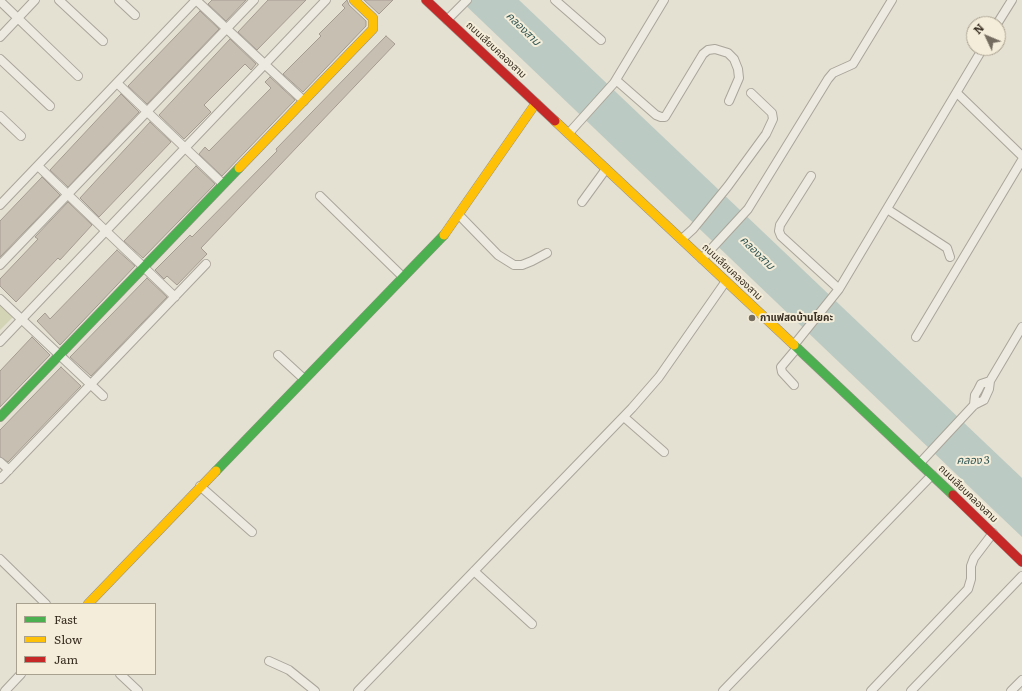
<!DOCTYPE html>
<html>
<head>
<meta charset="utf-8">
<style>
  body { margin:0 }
  #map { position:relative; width:1022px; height:691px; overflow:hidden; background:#e4e0d2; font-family:Literata,serif }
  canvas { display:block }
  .legend { position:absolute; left:16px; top:603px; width:140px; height:72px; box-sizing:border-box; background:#f4edd9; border:1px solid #a9a190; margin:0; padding:5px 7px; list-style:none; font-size:12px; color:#392e22 }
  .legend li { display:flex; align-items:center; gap:8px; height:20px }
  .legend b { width:20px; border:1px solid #a9a190 }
  .north { position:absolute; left:966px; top:16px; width:40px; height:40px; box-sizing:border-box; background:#f4edd9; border:1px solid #a9a190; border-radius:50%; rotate:314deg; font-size:11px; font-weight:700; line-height:16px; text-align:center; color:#392e22 }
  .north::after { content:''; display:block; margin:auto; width:14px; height:18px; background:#756c60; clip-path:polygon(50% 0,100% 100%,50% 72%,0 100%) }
</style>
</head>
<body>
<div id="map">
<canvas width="1022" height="691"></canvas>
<ul class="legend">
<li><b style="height:5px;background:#4caf50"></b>Fast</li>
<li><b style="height:5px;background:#ffc107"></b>Slow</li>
<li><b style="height:5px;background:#c62828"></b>Jam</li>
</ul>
<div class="north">N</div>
</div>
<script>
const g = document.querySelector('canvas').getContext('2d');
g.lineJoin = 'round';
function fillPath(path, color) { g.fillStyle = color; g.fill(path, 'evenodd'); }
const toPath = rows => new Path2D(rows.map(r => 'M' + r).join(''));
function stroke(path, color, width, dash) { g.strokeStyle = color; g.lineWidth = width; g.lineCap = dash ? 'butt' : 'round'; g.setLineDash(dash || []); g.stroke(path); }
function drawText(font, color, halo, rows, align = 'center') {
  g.font = font + ' Literata,"Noto Sans Thai",serif'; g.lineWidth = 4; g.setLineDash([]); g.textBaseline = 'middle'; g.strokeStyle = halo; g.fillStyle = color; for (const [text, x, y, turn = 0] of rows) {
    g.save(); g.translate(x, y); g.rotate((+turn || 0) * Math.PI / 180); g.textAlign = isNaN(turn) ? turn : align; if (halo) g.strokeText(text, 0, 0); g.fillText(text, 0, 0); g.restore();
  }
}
const green = toPath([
  [0,304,13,317,0,330]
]);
const water = toPath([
  [460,0,519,0,1022,478,1022,537]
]);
const building = toPath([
  [212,0,246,0,226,21,208,4,212,0],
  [268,0,306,0,257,50,238,32,268,0],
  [347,0,349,5,366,21,366,26,303,92,283,74,321,36,319,34,345,8,342,5,347,0],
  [364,0,393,0,379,14,364,0],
  [200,11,219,29,147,104,128,86,200,11],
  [386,36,395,44,201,248,207,254,177,285,167,276,164,279,155,270,190,235,192,237,277,151,276,149,386,36],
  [230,39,256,64,251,70,245,64,204,105,211,112,184,139,159,115,230,39],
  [270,77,295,100,222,176,199,154,205,147,209,151,271,88,265,82,270,77],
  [121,94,139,112,68,187,50,170,121,94],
  [150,122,171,142,99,217,80,198,150,122],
  [196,166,215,184,143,258,124,241,196,166],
  [42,177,60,195,0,257,0,221,42,177],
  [68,202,92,225,60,260,58,258,16,302,0,286,0,279,38,239,35,237,68,202],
  [117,250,135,266,60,345,37,321,45,313,50,319,117,250],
  [147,278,167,297,91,376,70,357,147,278],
  [32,337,50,355,0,407,0,371,32,337],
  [61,367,81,386,8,462,0,457,0,430,61,367]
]);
const street = toPath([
  [59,0,103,41],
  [119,0,135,15],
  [555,0,601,40],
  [0,1,78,76],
  [447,20,467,0],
  [997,24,1012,0],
  [0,37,35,0],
  [0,59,50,106],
  [616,80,656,115,661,117,665,117,703,54,708,50,715,49,728,53,734,59,738,69,739,78,729,101],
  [117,83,223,184],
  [957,93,1022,156],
  [0,116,21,136],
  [569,133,614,83,664,0],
  [38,166,175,297],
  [811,176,780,225,779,231,781,236,839,289],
  [320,196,403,277],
  [582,202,606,169],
  [0,205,196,0,304,101],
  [887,209,947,248,950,257],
  [460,216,498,255,514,265,522,265,532,261,547,253],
  [682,239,693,229,728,186,766,134,773,119,772,113,751,93],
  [702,259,748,209,828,79,833,73,853,64,892,0],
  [0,265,254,0],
  [0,299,103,396],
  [916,337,1022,160],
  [0,342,326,0],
  [794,345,839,289,983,48],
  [278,355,304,379],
  [794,385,782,372,781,367,797,348],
  [974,405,975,395,978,390,981,384,990,381,1022,327],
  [624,417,664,452],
  [0,462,9,470],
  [920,463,974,405,984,400,989,389,990,381],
  [0,479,206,264],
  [200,486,252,532],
  [0,559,46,604],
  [474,571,532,624],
  [269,661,289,670,315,691],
  [120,674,138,691],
  [5,691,21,674],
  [358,691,632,408,659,377,726,281],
  [723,691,932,475],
  [871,691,968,589,971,579,971,566,974,558,993,533],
  [911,691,1022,576],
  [1011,691,1022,680]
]);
const fast = toPath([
  [794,345,953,495],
  [0,417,239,168],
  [216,471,444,235]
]);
const slow = toPath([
  [555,121,794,345],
  [239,168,373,29,373,18,354,0],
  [444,235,536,103],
  [88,604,216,471]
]);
const jam = toPath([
  [426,0,555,121],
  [953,495,1022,562]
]);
const markers = [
  [752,318,4,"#756c60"]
];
const streetNames = [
  ["ถนนเลียบคลองสาม",496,50,43],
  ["ถนนเลียบคลองสาม",732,272,43],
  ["ถนนเลียบคลองสาม",968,494,44]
];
const poiNames = [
  ["กาแฟสดบ้านโยคะ",760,318]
];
const waterNames = [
  ["คลองสาม",523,29,44],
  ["คลองสาม",757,253,44],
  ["คลอง 3",973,461]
];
fillPath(green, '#d2d4b5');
fillPath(water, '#bbcac2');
fillPath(building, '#c8bfb3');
stroke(building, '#a59c91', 1);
stroke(street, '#aaa59a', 10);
stroke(fast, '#99948a', 10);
stroke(slow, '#99948a', 10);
stroke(jam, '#99948a', 10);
stroke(street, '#edeae2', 8);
stroke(fast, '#4caf50', 9);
stroke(slow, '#ffc107', 9);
stroke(jam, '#c62828', 9);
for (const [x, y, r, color] of markers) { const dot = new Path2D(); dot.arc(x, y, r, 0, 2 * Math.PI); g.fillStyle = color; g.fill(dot); stroke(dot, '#f4edd9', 1.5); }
drawText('10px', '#392e22', '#f4edd9', streetNames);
drawText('bold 10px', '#392e22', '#f4edd9', poiNames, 'left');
drawText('italic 11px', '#325856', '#f4edd9', waterNames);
</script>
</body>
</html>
